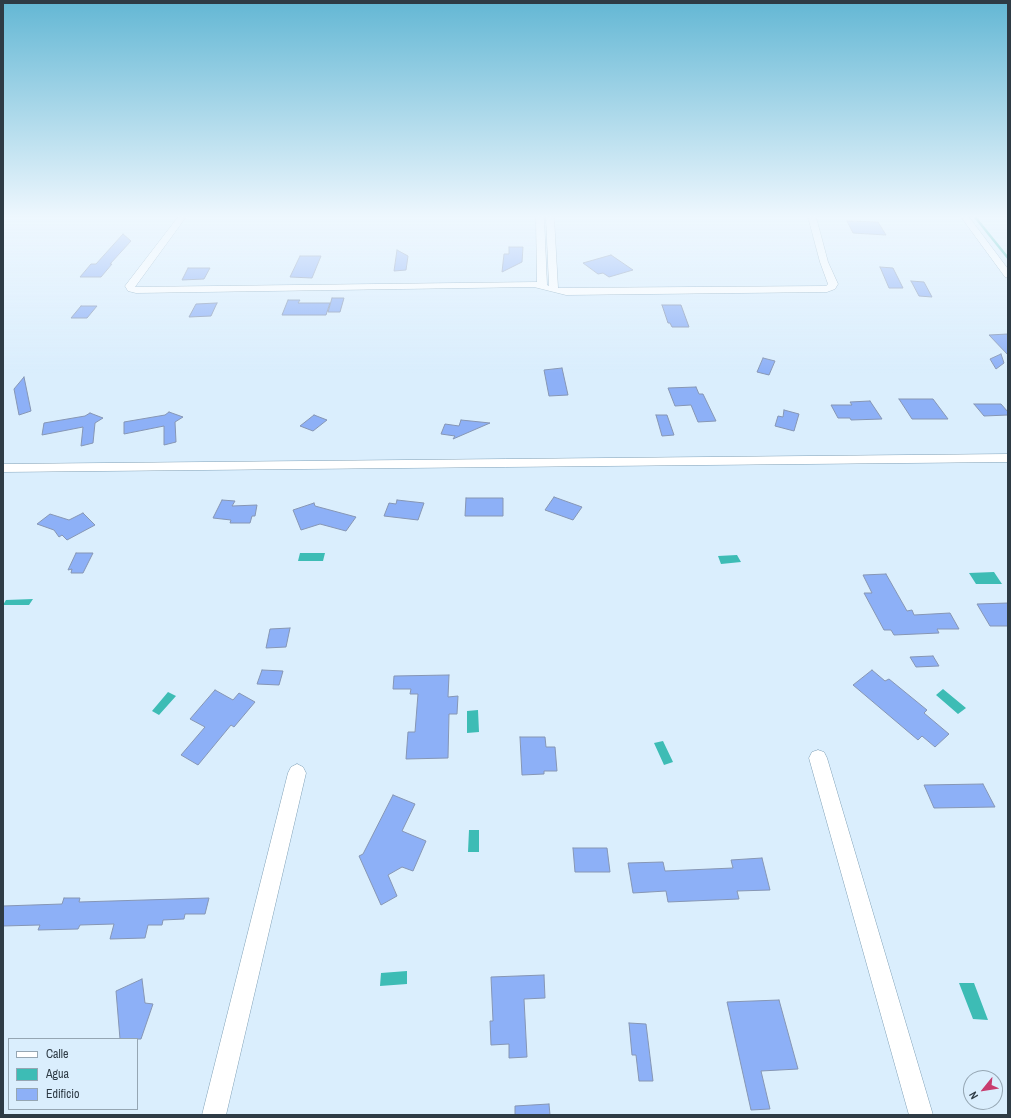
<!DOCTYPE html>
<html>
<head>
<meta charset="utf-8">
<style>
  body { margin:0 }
  #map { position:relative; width:1011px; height:1118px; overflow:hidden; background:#daeefd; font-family:"Archivo Narrow",sans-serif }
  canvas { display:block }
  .frame { position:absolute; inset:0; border:4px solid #2e3b45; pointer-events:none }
  .legend { position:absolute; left:8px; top:1038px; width:130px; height:72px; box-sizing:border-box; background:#daeefd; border:1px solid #95a6b3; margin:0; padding:5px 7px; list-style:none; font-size:12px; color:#2e3b45 }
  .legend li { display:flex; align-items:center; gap:8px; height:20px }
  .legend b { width:20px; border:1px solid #95a6b3 }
  .north { position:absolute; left:963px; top:1070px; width:40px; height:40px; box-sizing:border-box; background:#daeefd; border:1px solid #95a6b3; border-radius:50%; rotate:240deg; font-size:11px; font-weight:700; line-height:16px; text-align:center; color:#2e3b45 }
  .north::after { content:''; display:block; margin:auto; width:14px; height:18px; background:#c83c6e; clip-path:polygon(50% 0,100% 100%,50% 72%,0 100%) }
</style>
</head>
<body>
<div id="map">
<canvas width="1011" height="1118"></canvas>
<div class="frame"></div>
<ul class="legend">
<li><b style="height:5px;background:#fff"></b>Calle</li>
<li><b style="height:11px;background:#3dbcb5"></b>Agua</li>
<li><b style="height:11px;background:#8db0f7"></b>Edificio</li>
</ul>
<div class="north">N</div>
</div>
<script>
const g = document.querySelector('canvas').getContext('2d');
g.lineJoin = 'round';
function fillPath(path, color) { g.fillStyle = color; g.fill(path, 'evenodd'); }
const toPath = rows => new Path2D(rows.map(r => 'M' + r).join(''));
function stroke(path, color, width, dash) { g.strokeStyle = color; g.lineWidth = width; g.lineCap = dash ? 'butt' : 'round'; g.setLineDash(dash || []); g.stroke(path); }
const water = toPath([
  [300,553,325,553,323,561,298,561],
  [737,555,741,562,721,564,718,556],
  [994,572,1002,584,976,584,969,573],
  [33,599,29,605,3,605,6,600],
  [943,689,966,708,958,714,936,695],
  [168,692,176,696,159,715,152,711],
  [478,710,479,732,467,733,467,711],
  [663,741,673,762,664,765,654,743],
  [469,830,479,830,479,852,468,852],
  [407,971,407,984,380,986,381,973],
  [959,983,974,983,988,1020,973,1019]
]);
const stream = toPath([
  [975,217,1008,258]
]);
const building = toPath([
  [847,221,878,222,886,235,853,233,847,221],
  [123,234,131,241,110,264,112,264,101,277,80,277,91,264,96,264,123,234],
  [509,247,523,247,522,262,502,272,504,254,509,254,509,247],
  [397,250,408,256,406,270,394,271,397,250],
  [611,255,633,270,609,277,603,273,598,274,583,263,611,255],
  [300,256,321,256,312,278,290,277,300,256],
  [880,267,893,268,903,288,889,288,880,267],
  [188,268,210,268,204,279,182,280,188,268],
  [911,281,924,282,932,297,919,296,911,281],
  [332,298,344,298,340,312,328,312,332,298],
  [288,300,300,300,298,303,330,303,326,315,282,315,288,300],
  [217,303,211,316,189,317,196,304,217,303],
  [662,305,681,305,689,327,672,327,670,323,668,323,662,305],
  [81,306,97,306,87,318,71,318,81,306],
  [1008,334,1008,355,989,335,1008,334],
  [1001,354,1004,363,996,369,990,359,1001,354],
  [763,358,775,361,769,375,757,372,763,358],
  [562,368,568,395,549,396,544,370,562,368],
  [24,377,31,411,19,415,14,389,24,377],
  [696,387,699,394,703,394,716,421,698,422,691,405,675,406,668,388,696,387],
  [899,399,933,399,948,419,912,419,899,399],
  [870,401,882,419,851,420,850,418,838,418,831,405,852,405,850,402,870,401],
  [974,404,1001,404,1008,412,1008,415,984,416,974,404],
  [784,410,799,414,794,431,775,426,778,416,783,417,784,410],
  [169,412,183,417,175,422,176,442,164,445,164,426,124,434,124,422,165,415,169,412],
  [90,413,103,418,95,423,93,443,81,446,83,427,42,435,44,423,85,416,90,413],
  [314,415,327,420,313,431,300,426,314,415],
  [656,415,667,415,674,435,662,436,656,415],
  [461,420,490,423,453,439,455,436,441,434,445,424,459,426,461,420],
  [554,497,582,507,573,520,545,510,554,497],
  [466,498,503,498,503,516,465,516,466,498],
  [222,500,235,501,232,506,257,505,255,516,252,516,250,523,230,523,231,520,213,518,222,500],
  [397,500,424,503,418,520,384,516,389,503,396,504,397,500],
  [314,503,315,506,356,517,346,531,320,524,301,530,293,510,314,503],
  [83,513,95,525,67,540,62,535,59,537,54,530,37,524,50,514,69,520,83,513],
  [76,553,93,553,83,573,71,573,72,569,68,570,76,553],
  [886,574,907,611,912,610,914,615,950,613,959,629,937,629,939,633,894,635,891,630,884,630,864,593,872,593,863,575,886,574],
  [1008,603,1008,626,990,626,977,604,1008,603],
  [290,628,286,647,266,648,270,629,290,628],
  [933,656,939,666,916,667,910,657,933,656],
  [262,670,283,671,279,685,257,684,262,670],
  [872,670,885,681,889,679,927,710,924,713,949,734,935,747,922,736,918,740,853,685,872,670],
  [449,675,448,697,458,696,457,714,449,714,448,758,406,759,408,732,415,732,418,694,410,694,411,689,393,689,394,676,449,675],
  [215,690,233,700,239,693,255,702,234,727,231,725,198,765,181,755,205,727,190,719,215,690],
  [520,737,545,737,546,747,555,747,557,771,544,771,544,774,522,775,520,737],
  [983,784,995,807,934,808,924,785,983,784],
  [393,795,415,804,402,831,426,841,413,871,402,867,388,875,397,896,381,905,359,856,363,854,393,795],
  [573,848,607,848,610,872,575,872,573,848],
  [762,858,770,890,737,891,739,899,668,902,666,891,633,893,628,863,663,862,665,871,733,868,731,860,762,858],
  [64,898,80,898,79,902,209,898,205,914,185,914,184,919,163,920,162,925,148,925,145,938,110,939,114,924,80,925,78,929,38,930,40,925,3,926,3,906,62,904,64,898],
  [544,975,545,998,524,999,527,1057,509,1058,509,1044,491,1045,490,1021,493,1021,491,977,544,975],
  [142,979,145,1003,153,1004,141,1039,120,1039,116,991,142,979],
  [779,1000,798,1069,761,1071,770,1109,751,1110,727,1002,779,1000],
  [629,1023,646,1024,653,1081,639,1081,636,1055,632,1055,629,1023],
  [549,1104,550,1115,515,1115,515,1106,549,1104]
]);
const street = toPath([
  [178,217,186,217,135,287,537,282,536,217,544,217,547,285,549,286,546,217,554,217,558,288,826,286,828,284,820,262,808,217,816,217,828,262,838,284,835,289,827,292,566,295,534,287,136,293,128,291,125,286,178,217],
  [961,217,969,217,1008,269,1008,278,1005,277,961,217],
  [1008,454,1008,462,3,472,3,464,1008,454],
  [818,750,824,752,827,758,933,1115,909,1115,809,758,812,752,818,750],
  [297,764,303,767,306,773,226,1115,202,1115,288,773,291,767,297,764]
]);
fillPath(water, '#3dbcb5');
stroke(stream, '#3dbcb5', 2.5);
fillPath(building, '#8db0f7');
stroke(building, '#8696b4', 1);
stroke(street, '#81a1b7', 1);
fillPath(street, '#fff');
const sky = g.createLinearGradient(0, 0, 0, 373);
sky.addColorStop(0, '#63b7d4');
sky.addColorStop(0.58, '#eef7fe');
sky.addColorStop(1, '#eef7fe00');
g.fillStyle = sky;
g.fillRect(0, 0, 1011, 373);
</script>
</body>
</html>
